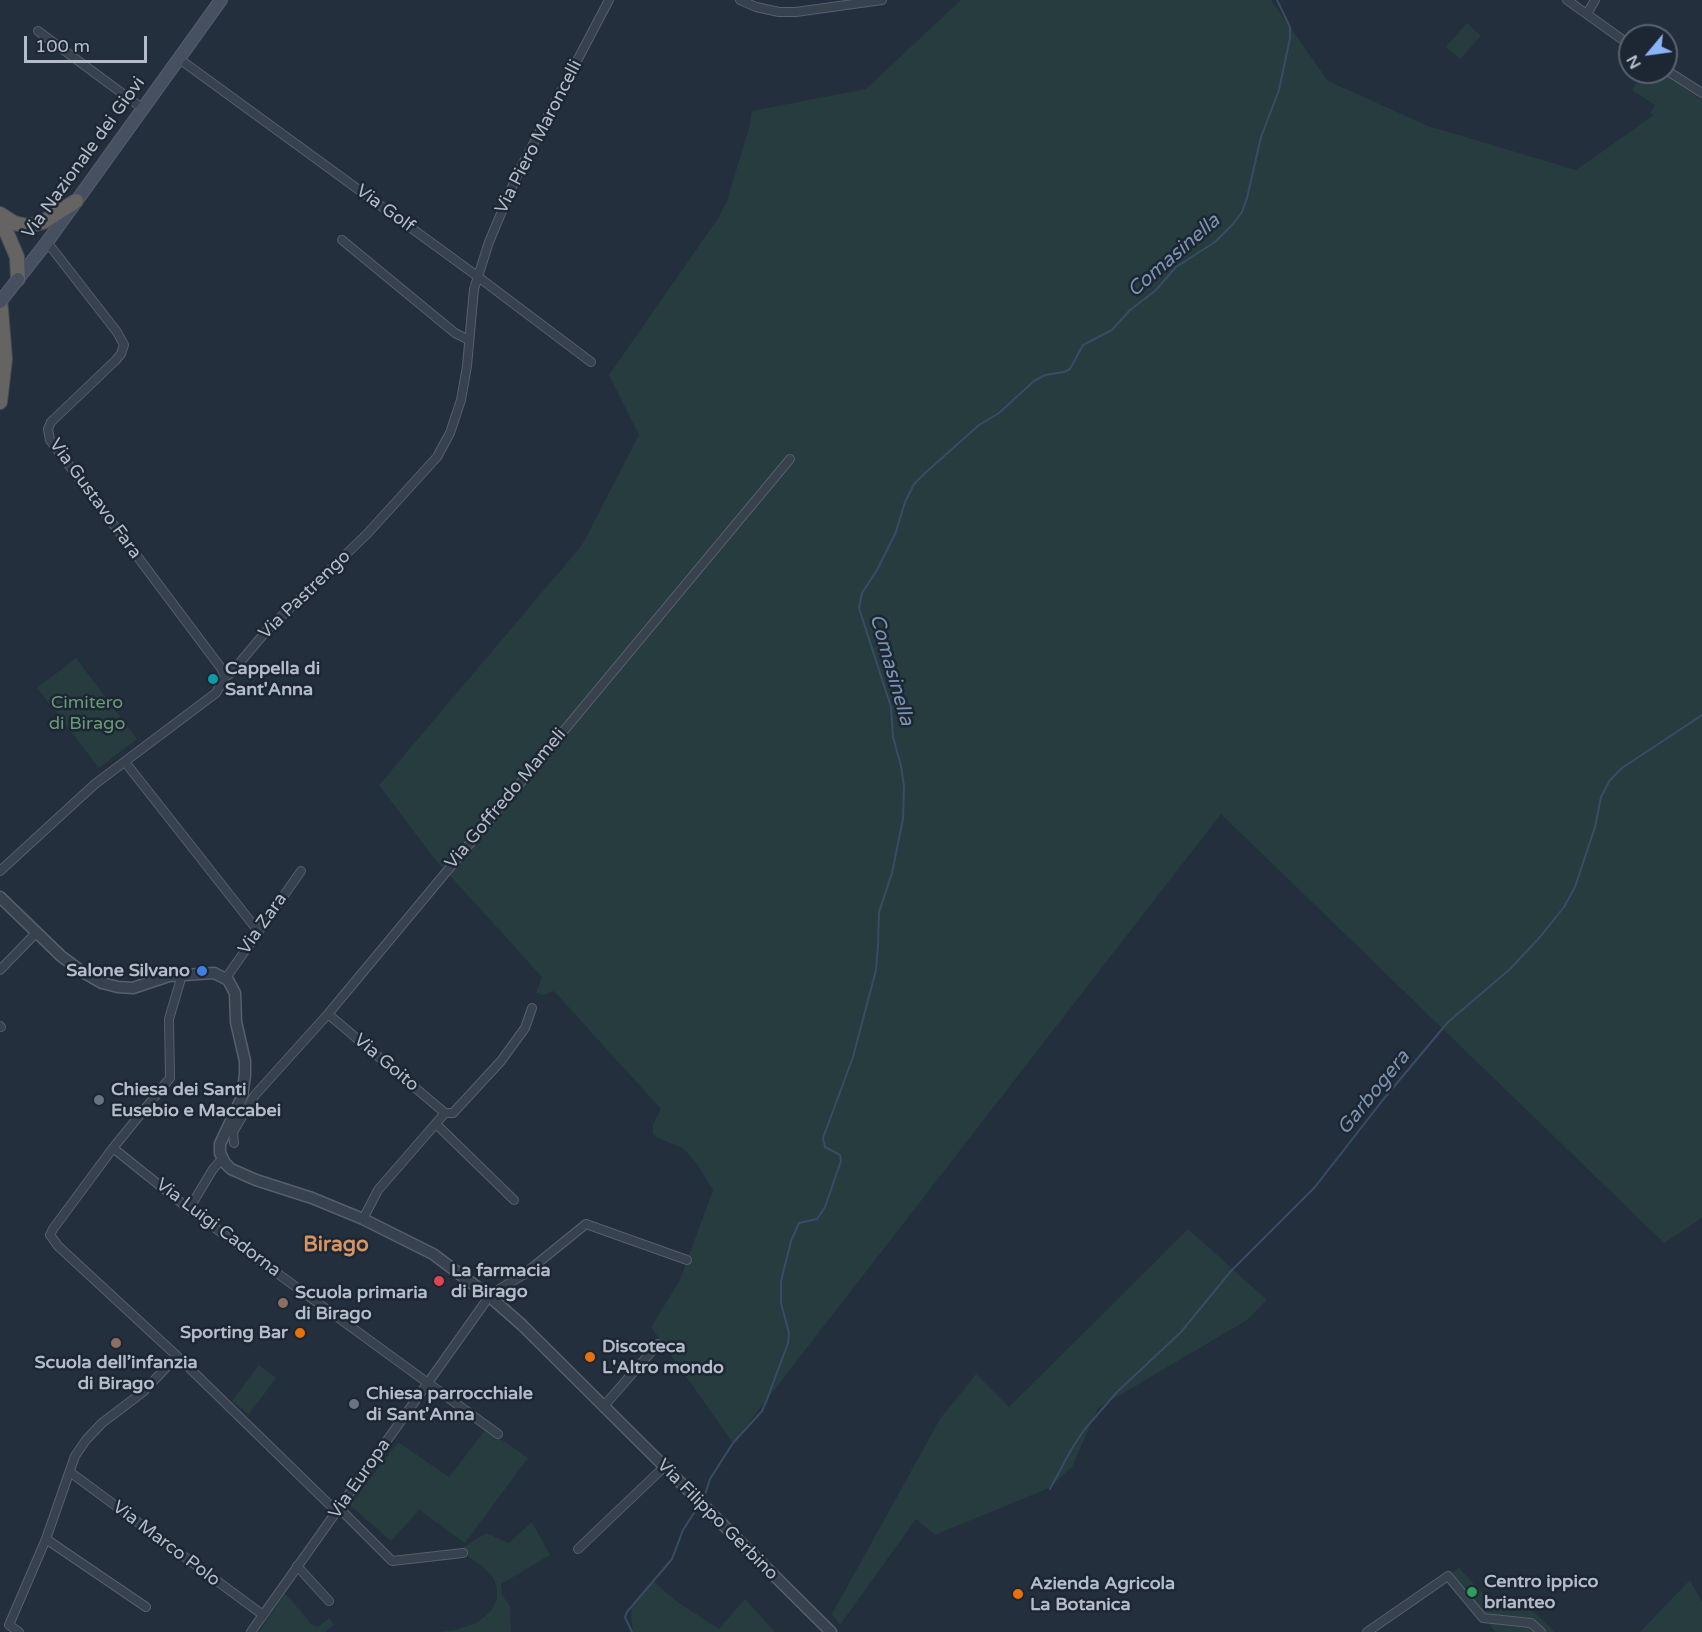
<!DOCTYPE html>
<html>
<head>
<meta charset="utf-8">
<style>
  body { margin:0 }
  #map { position:relative; width:1702px; height:1632px; overflow:hidden; background:#242f3e; font-family:"Varela Round",sans-serif }
  canvas { display:block }
  .north { position:absolute; left:1618px; top:24px; width:60px; height:60px; box-sizing:border-box; background:#1d2633; border:2px solid #59626f; border-radius:50%; rotate:241deg; font-size:16px; font-weight:700; line-height:24px; text-align:center; color:#b4bcc9 }
  .north::after { content:''; display:block; margin:auto; width:21px; height:27px; background:#8ab4f8; clip-path:polygon(50% 0,100% 100%,50% 72%,0 100%) }
  .scale { position:absolute; left:24px; top:36px; width:123px; height:27px; box-sizing:border-box; border:3px solid #b4bcc9; border-top:0; padding-left:8px; font-size:18px; line-height:21px; white-space:nowrap; color:#b4bcc9; -webkit-text-stroke:4px #1d2633; paint-order:stroke }
</style>
</head>
<body>
<div id="map">
<canvas width="1702" height="1632"></canvas>
<div class="north">N</div>
<div class="scale">100 m</div>
</div>
<script>
const g = document.querySelector('canvas').getContext('2d');
g.lineJoin = 'round';
function fillPath(path, color) { g.fillStyle = color; g.fill(path, 'evenodd'); }
const toPath = rows => new Path2D(rows.map(r => 'M' + r).join(''));
function stroke(path, color, width, dash) { g.strokeStyle = color; g.lineWidth = width; g.lineCap = dash ? 'butt' : 'round'; g.setLineDash(dash || []); g.stroke(path); }
function drawText(font, color, halo, rows, align = 'center') {
  g.font = font + ' "Varela Round",sans-serif'; g.lineWidth = 5; g.setLineDash([]); g.textBaseline = 'middle'; g.strokeStyle = halo; g.fillStyle = color; for (const [text, x, y, turn = 0] of rows) {
    g.save(); g.translate(x, y); g.rotate((+turn || 0) * Math.PI / 180); g.textAlign = isNaN(turn) ? turn : align; if (halo) g.strokeText(text, 0, 0); g.fillText(text, 0, 0); g.restore();
  }
}
const green = toPath([
  [961,0,1271,0,1328,81,1428,126,1576,170,1654,115,1650,113,1655,105,1632,90,1644,72,1660,72,1702,100,1702,1218,1664,1243,1221,814,733,1443,651,1327,680,1280,713,1190,697,1164,683,1148,658,1138,653,1134,653,1124,661,1109,554,991,544,995,536,993,542,977,433,857,379,785,582,545,639,435,609,375,719,217,727,201,749,128,752,111,866,89],
  [1467,23,1481,36,1460,59,1446,47],
  [76,658,137,739,99,768,37,688],
  [1188,1229,1267,1300,1247,1320,1098,1408,1072,1467,1049,1488,935,1535,916,1519,840,1625,832,1614,940,1419,976,1374,1009,1407],
  [259,1365,276,1378,249,1414,232,1401],
  [486,1429,528,1458,465,1543,419,1510,391,1541,350,1505,398,1442,449,1477],
  [532,1522,550,1555,501,1584,502,1595,510,1606,511,1632,436,1632,455,1630,477,1623,491,1611,497,1599,497,1588,493,1577,484,1568,459,1550,486,1533,509,1543],
  [1459,1568,1496,1608,1533,1611,1555,1632,1496,1632,1448,1576],
  [1690,1580,1702,1602,1702,1632,1640,1632],
  [653,1581,676,1601,719,1629,745,1599,775,1632,633,1632,631,1616,632,1605,643,1591],
  [285,1593,312,1625,318,1627,329,1618,334,1625,325,1632,259,1632]
]);
const stream = toPath([
  [1050,1489,1071,1450,1084,1430,1117,1392,1181,1332,1231,1271,1315,1187,1382,1101,1448,1022,1510,969,1540,937,1564,907,1575,887,1595,827,1601,797,1610,780,1622,768,1702,715],
  [703,1501,710,1479,733,1443,762,1411,766,1402,788,1343,789,1333,781,1303,781,1281,791,1241,799,1223,817,1219,825,1207,841,1161,840,1155,825,1147,823,1138,853,1057,876,970,878,945,879,912,892,873,903,819,904,787,901,766,893,737,891,707,859,608,862,593,877,570,896,532,905,502,914,484,924,474,979,425,999,413,1034,381,1045,375,1064,372,1070,369,1083,345,1112,330,1130,310,1155,291,1176,267,1215,242,1233,224,1242,212,1247,198,1261,137,1279,90,1290,38,1290,27,1277,0],
  [632,1632,625,1617,627,1612,672,1559,683,1530,696,1510]
]);
const minor = toPath([
  [740,0,756,7,779,12,796,12,882,0],
  [1567,0,1630,45],
  [1587,14,1595,0],
  [38,31,142,108],
  [178,58,477,276,591,362],
  [1666,70,1702,93],
  [342,240,455,333,469,340],
  [47,242,117,332,124,345,121,354,115,361,51,422,48,429,50,440,221,668,225,677],
  [125,762,258,931],
  [0,871,95,784,216,693,225,677,231,673,268,629,367,534,437,457,450,433,461,400,467,366,474,289,489,242,518,173,609,0],
  [0,970,36,933],
  [182,975,169,1019,170,1078,113,1148,53,1229,50,1235,58,1246,177,1356,336,1511],
  [226,978,301,871],
  [328,1014,445,1113],
  [0,1026,1,1027],
  [445,1113,453,1113,501,1061,525,1028,532,1008],
  [436,1124,514,1200],
  [234,1143,233,1132,255,1095,328,1014,790,459],
  [113,1148,189,1209,498,1434],
  [189,1209,213,1169,222,1159],
  [363,1219,378,1190,445,1113],
  [603,1407,658,1344],
  [70,1472,263,1615],
  [339,1508,392,1561,463,1553],
  [46,1539,146,1607],
  [578,1549,664,1467],
  [297,1566,329,1601],
  [19,1632,9,1625,46,1539,75,1456,86,1440,102,1423,143,1392,177,1356],
  [251,1632,491,1294,523,1275,586,1224,687,1260],
  [1367,1632,1448,1576,1483,1618,1531,1623,1541,1632]
]);
const tertiary = toPath([
  [0,897,61,956,81,971,102,983,118,987,133,988,169,976,214,973,228,980,235,993,236,1022,245,1061,245,1075,242,1097,220,1144,220,1153,225,1163,231,1169,256,1180,312,1198,363,1219,433,1254,489,1296,522,1325,831,1632]
]);
const secondary = toPath([
  [18,279,47,242,221,0]
]);
const trunk = toPath([
  [0,214,14,223,28,226,43,222,76,201],
  [0,217,17,257,18,279],
  [0,298,5,359,0,402]
]);
const secondaryBridge = toPath([
  [0,302,18,279]
]);
const markers = [
  [213,679,6,"#0f9aa8"],
  [202,971,6,"#3f7fe0"],
  [99,1100,6,"#6b7280"],
  [439,1281,6,"#e0444e"],
  [283,1303,6,"#8d6e63"],
  [300,1333,6,"#e8710a"],
  [116,1343,6,"#8d6e63"],
  [590,1357,6,"#e8710a"],
  [354,1404,6,"#6b7280"],
  [1472,1592,6,"#2e9e5b"],
  [1018,1594,6,"#e8710a"]
];
const streetNames = [
  ["Via Piero Maroncelli",539,137,-63],
  ["Via Nazionale dei Giovi",84,158,-54],
  ["Via Golf",385,209,36],
  ["Via Gustavo Fara",95,499,54],
  ["Via Pastrengo",305,595,-44],
  ["Via Goffredo Mameli",506,799,-50],
  ["Via Zara",263,924,-55],
  ["Via Goito",386,1063,40],
  ["Via Luigi Cadorna",218,1228,37],
  ["Via Europa",360,1479,-55],
  ["Via Filippo Gerbino",717,1520,45],
  ["Via Marco Polo",166,1544,37]
];
const poiNames = [
  ["Cappella di",225,669],
  ["Sant'Anna",225,690],
  ["Salone Silvano",190,971,"right"],
  ["Chiesa dei Santi",111,1090],
  ["Eusebio e Maccabei",111,1111],
  ["La farmacia",451,1271],
  ["di Birago",451,1292],
  ["Scuola primaria",295,1293],
  ["di Birago",295,1314],
  ["Sporting Bar",288,1333,"right"],
  ["Discoteca",602,1347],
  ["L'Altro mondo",602,1368],
  ["Scuola dell’infanzia",116,1363,"center"],
  ["di Birago",116,1384,"center"],
  ["Chiesa parrocchiale",366,1394],
  ["di Sant'Anna",366,1415],
  ["Centro ippico",1484,1582],
  ["brianteo",1484,1603],
  ["Azienda Agricola",1030,1584],
  ["La Botanica",1030,1605]
];
const parkNames = [
  ["Cimitero",87,703],
  ["di Birago",87,724]
];
const waterNames = [
  ["Comasinella",1174,256,-41],
  ["Comasinella",891,670,74],
  ["Garbogera",1374,1093,-51]
];
const quarterNames = [
  ["Birago",336,1245]
];
fillPath(green, '#263c3f');
stroke(stream, '#394c67', 2);
stroke(minor, '#565f6c', 10);
stroke(tertiary, '#565f6c', 13);
stroke(secondary, '#565f6c', 14);
stroke(trunk, '#434c59', 16);
stroke(minor, '#38414e', 8);
stroke(tertiary, '#38414e', 10);
stroke(secondary, '#465061', 12);
stroke(trunk, '#656462', 14);
stroke(secondaryBridge, '#565f6c', 14, []);
stroke(secondaryBridge, '#465061', 12);
for (const [x, y, r, color] of markers) { const dot = new Path2D(); dot.arc(x, y, r, 0, 2 * Math.PI); g.fillStyle = color; g.fill(dot); stroke(dot, '#1d2633', 2); }
drawText('18px', '#b4bcc9', '#1d2633', streetNames);
drawText('bold 18px', '#b4bcc9', '#1d2633', poiNames, 'left');
drawText('18px', '#6b9a76', '#1d2633', parkNames);
drawText('italic 20px', '#7c92b1', '#1d2633', waterNames);
drawText('bold 21px', '#d59563', '#1d2633', quarterNames);
</script>
</body>
</html>
